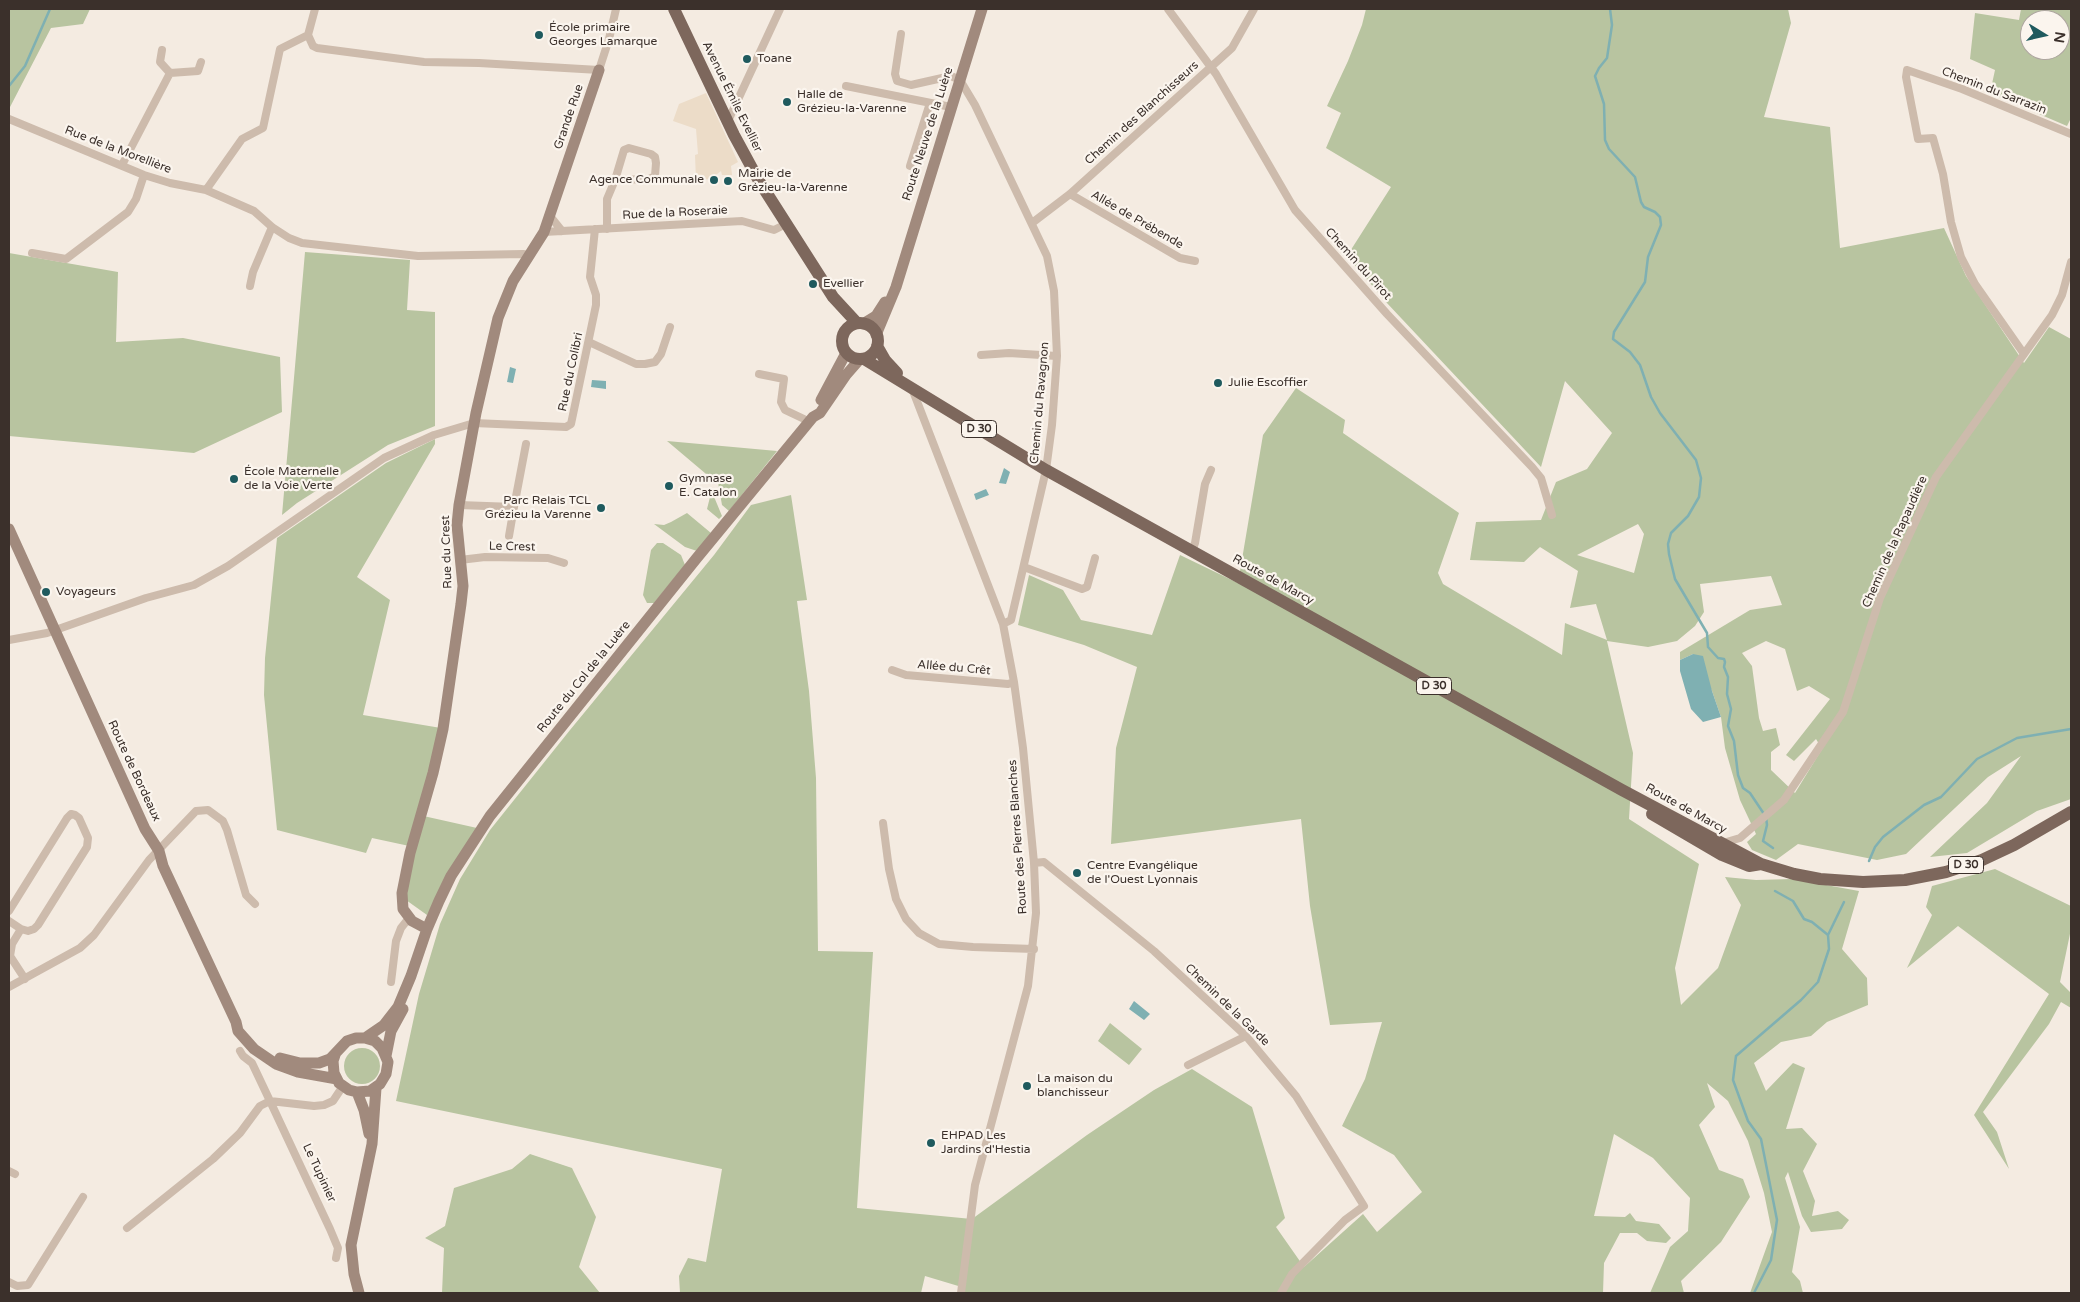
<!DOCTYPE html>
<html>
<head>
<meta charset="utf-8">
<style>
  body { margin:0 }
  #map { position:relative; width:2080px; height:1302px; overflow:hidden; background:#f4ebe1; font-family:"Varela Round",sans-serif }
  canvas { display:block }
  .frame { position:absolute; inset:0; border:10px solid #3b302b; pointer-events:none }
  .north { position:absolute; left:2020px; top:10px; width:50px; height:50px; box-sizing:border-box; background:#fbf5ee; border:1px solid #aea6a0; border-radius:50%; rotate:99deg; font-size:14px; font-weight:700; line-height:20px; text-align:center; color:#3b302b }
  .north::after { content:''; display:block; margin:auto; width:18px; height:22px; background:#1f5a5e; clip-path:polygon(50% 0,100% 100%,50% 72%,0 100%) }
</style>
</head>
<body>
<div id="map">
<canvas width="2080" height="1302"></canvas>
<div class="frame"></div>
<div class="north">N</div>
</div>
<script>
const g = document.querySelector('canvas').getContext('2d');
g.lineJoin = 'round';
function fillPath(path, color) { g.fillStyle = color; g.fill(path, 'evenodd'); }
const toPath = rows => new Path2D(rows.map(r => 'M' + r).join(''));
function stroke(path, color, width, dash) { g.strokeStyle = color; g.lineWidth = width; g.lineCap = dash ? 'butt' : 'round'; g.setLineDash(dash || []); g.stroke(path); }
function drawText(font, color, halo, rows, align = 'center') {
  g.font = font + ' "Varela Round",sans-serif'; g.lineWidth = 4.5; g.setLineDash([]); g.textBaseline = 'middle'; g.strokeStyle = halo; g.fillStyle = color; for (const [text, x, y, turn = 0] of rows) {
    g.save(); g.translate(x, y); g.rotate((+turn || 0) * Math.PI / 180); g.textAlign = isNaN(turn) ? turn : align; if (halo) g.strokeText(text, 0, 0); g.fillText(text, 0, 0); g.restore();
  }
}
const green = toPath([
  [9,9,90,9,83,24,51,28,9,109],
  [1366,9,1788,9,1791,23,1764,117,1830,127,1840,248,1944,228,1966,276,2024,363,2049,327,2071,339,2071,799,2037,811,1967,853,1930,857,1987,803,2021,756,1988,777,1906,854,1877,860,1798,844,1776,860,1752,850,1747,842,1756,834,1740,800,1725,748,1721,717,1712,691,1693,654,1680,660,1680,652,1750,610,1782,605,1771,576,1700,584,1704,612,1695,626,1677,641,1648,647,1607,641,1633,753,1629,819,1699,864,1675,968,1681,1005,1718,968,1741,905,1725,877,1756,880,1793,879,1859,891,1842,949,1867,978,1868,1005,1827,1022,1811,1036,1781,1042,1754,1063,1766,1091,1793,1063,1805,1068,1786,1129,1802,1128,1817,1144,1803,1171,1815,1201,1812,1216,1838,1211,1849,1220,1842,1229,1811,1232,1802,1216,1788,1172,1785,1178,1800,1227,1792,1272,1800,1281,1803,1293,1750,1293,1772,1232,1764,1193,1748,1141,1728,1101,1707,1083,1715,1107,1699,1125,1719,1170,1743,1179,1750,1197,1721,1242,1681,1281,1684,1293,1650,1293,1670,1247,1688,1231,1690,1198,1653,1158,1614,1134,1594,1216,1625,1217,1630,1213,1636,1221,1659,1224,1671,1238,1666,1243,1647,1241,1637,1233,1620,1233,1604,1263,1603,1293,965,1293,965,1288,925,1276,921,1293,680,1293,679,1276,688,1258,706,1262,722,1169,396,1101,419,994,440,924,460,879,490,830,570,730,714,555,751,505,791,495,807,600,797,601,809,691,816,778,818,951,873,952,857,1208,972,1219,1087,1135,1154,1090,1192,1069,1252,1107,1285,1218,1276,1227,1304,1267,1363,1214,1377,1232,1422,1192,1394,1155,1342,1126,1365,1079,1382,1022,1330,1025,1310,906,1301,819,1111,844,1116,748,1137,667,1084,645,1018,625,1029,575,1063,590,1081,620,1152,635,1180,555,1238,583,1263,435,1296,388,1345,420,1343,433,1459,513,1438,573,1443,584,1562,655,1565,623,1607,640,1596,604,1570,608,1578,571,1540,547,1524,562,1470,560,1476,522,1541,520,1556,482,1587,469,1612,433,1565,381,1541,467,1386,302,1347,256,1391,187,1326,148,1341,113,1327,106,1348,61,1362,25],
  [1638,524,1644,534,1634,573,1577,555],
  [1766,641,1785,649,1797,691,1809,686,1830,699,1786,755,1794,761,1816,739,1822,749,1795,793,1771,770,1771,752,1780,745,1776,728,1763,731,1759,718,1752,666,1742,653],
  [2021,9,2071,9,2071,118,2067,126,1990,93,1995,70,1970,59,1975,13,2019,20],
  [2030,20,2060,20,2060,50,2030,50],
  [305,252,410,260,407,310,435,312,435,426,388,445,297,503,282,515],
  [9,253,118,272,116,342,183,338,280,357,282,412,194,453,9,436],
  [435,439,435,444,357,577,390,600,363,715,441,728,419,815,477,828,427,915,406,900,414,847,372,838,366,853,277,830,264,695,265,658,277,538,386,463],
  [667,441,777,451,729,511,722,505,717,477,712,479],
  [710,487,722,516,719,519,707,509,710,497],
  [687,513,711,533,697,551,685,547,654,524,664,525,671,522],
  [657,543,663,543,681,555,685,565,654,603,647,603,643,595,651,550],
  [1995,869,2071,906,2071,929,2060,982,2071,993,2071,1008,2061,1002,2049,1024,1983,1112,1997,1132,2009,1169,1974,1115,2049,994,1958,926,1907,968,1932,915,1926,907,1932,886],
  [1110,1023,1142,1049,1129,1065,1098,1041],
  '344 1066a18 18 0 1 1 36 0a18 18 0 1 1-36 0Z',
  [530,1154,572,1168,596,1217,579,1267,600,1293,442,1293,444,1248,425,1238,445,1226,454,1188,512,1169]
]);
const plaza = toPath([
  [706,93,738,162,731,166,732,175,722,175,721,171,711,179,696,180,695,155,698,154,696,129,673,121,679,104]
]);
const water = toPath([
  [510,367,516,369,513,383,507,382],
  [592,380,606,381,606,389,591,387],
  [1004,468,1010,472,1006,484,999,483],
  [986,489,989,495,976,500,974,494],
  [1693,654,1703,656,1712,691,1721,717,1703,722,1691,709,1680,671,1680,660],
  [1134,1001,1150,1014,1144,1020,1129,1009]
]);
const stream = toPath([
  [1610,9,1612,25,1607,58,1599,68,1595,76,1604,104,1605,140,1609,149,1635,177,1641,202,1644,207,1655,212,1660,217,1661,225,1648,257,1645,282,1614,332,1613,339,1630,352,1640,365,1651,397,1660,413,1696,460,1701,478,1699,497,1688,516,1671,533,1668,544,1669,554,1675,579,1707,633,1708,647,1718,658,1724,659,1725,662,1724,667,1728,677,1727,694,1731,709,1728,726,1734,741,1738,775,1743,788,1750,793,1766,817,1767,825,1763,841,1773,848],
  [9,86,25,66,50,9],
  [1869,861,1875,847,1883,837,1924,805,1941,797,1977,759,2017,738,2071,729],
  [1775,891,1793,901,1804,919,1812,922,1828,935],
  [1754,1293,1771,1260,1777,1220,1761,1139,1748,1121,1733,1080,1736,1056,1801,1000,1818,982,1829,949,1828,935,1844,902]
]);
const street = toPath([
  [315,9,308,35,313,46,317,48,424,62,479,63,599,70,609,39,616,9],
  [1168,9,1216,74,1295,210,1387,314,1532,467,1541,478,1552,515],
  [901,34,895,74,897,81,911,85,951,76,960,80,975,105,1047,256,1054,291,1057,356,1052,425,1046,470,1011,620,1003,624],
  [162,50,160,62,170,73],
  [846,86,951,107],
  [9,119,144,175,170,183,206,190,254,211,272,227,289,238,302,243,418,256,523,254,528,255],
  [728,121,780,9],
  [122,165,170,73,198,71,201,62],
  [910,166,930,103],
  [206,190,242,139,263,128,280,49,308,35],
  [1070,194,1180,258,1195,261],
  [550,216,562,231],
  [1032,223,1070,194,1232,48,1254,9],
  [607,229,607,199,615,180,649,179,655,176,656,163,655,157,651,154,629,148,624,150,615,180],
  [544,232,742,221,774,230,786,224],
  [32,253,66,259,128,212,136,199,144,175],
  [250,286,253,272,272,227],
  [589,342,636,364,645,364,655,362,661,354,670,327],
  [2024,354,1975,284,1961,257,1951,222,1943,174,1933,138,1918,139,1906,77,1907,70,1962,89,2071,134],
  [981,355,1009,353,1057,356],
  [759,374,784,379,781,402,785,410,804,419],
  [913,391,1003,624,1014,682,1023,748,1034,863,1036,913,1028,986,975,1185,961,1293],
  [459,505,514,507,509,536],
  [514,507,526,444],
  [1192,551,1195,543,1205,484,1211,470],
  [460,560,485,557,548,558,564,563],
  [1024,567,1082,589,1087,587,1095,558],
  [9,640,47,633,146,598,194,585,228,566,384,458,434,435,474,423,566,427,571,424,596,305,596,295,590,277,595,229],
  [892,670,906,675,1008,684,1014,682],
  [883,823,889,869,896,899,906,919,919,933,939,944,973,947,1034,949],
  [1723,843,1740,838,1784,800,1843,712,1880,598,1936,477,2052,315,2062,295,2071,262],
  [1034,863,1044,862,1154,951,1246,1036,1296,1096,1364,1206,1345,1220,1292,1274,1281,1293],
  [9,911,67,818,71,814,75,815,79,818,88,838,87,847,38,925,34,929,28,931,21,929],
  [9,921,21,929,12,944,10,956,25,979],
  [391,982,396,941,401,928,409,918],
  [9,987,80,948,94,935,149,860,196,811,208,810,223,821,227,830,246,895,255,904],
  [240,1051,243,1056,252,1063,270,1101,330,1229,338,1248,336,1258],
  [1188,1065,1246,1036],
  [9,1171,15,1174],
  [127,1228,213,1159,240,1133,260,1106,270,1101,314,1106,324,1105,333,1101,343,1086],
  [9,1282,17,1286,28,1285,83,1197]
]);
const secondary = toPath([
  [863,324,876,316,885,302],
  [876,335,896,287,982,9],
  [821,400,846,353],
  [9,529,145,829,159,851,163,866,236,1022,238,1031,254,1049,276,1064,298,1072,337,1079],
  [427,929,412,921,403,909,402,893,410,853,433,773,443,729,461,604,463,586,457,525,459,505,476,413,498,318,513,281,544,232,599,70],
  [365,1038,384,1025,398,1007,411,976,427,929,439,901,451,876,490,816,696,559,813,417,820,413,846,375,860,359],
  [386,1056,391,1031,403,1009],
  [280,1058,300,1063,319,1063,330,1059,347,1041,356,1038,365,1038,375,1041,382,1048,388,1062,386,1074,380,1084,370,1091,357,1092,349,1090,339,1083,334,1073,333,1061,335,1055],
  [357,1092,364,1110,369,1134],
  [359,1293,354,1274,351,1245,372,1144,376,1088]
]);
const primary = toPath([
  [674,9,734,135,759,181,833,297,857,323],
  '842 341a18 18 0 1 1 36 0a18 18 0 1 1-36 0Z',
  [877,346,885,360,897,373],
  [864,359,1046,470,1622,790,1761,864,1794,874,1820,879,1863,882,1905,880,1946,872,1982,860,2014,845,2071,812],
  [1652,814,1722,855,1749,866,1761,864]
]);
const markers = [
  [539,35,5,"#1f5a5e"],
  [747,59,5,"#1f5a5e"],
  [787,102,5,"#1f5a5e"],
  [714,180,5,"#1f5a5e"],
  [728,181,5,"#1f5a5e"],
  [813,284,5,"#1f5a5e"],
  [1218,383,5,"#1f5a5e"],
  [234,479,5,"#1f5a5e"],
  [669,486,5,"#1f5a5e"],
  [601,508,5,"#1f5a5e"],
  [46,592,5,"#1f5a5e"],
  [1077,873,5,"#1f5a5e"],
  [1027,1086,5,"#1f5a5e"],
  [931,1143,5,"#1f5a5e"]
];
const shields = [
  [979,429,35],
  [1434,686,35],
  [1966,865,35]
];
const shieldNames = [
  ["D 30",979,429],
  ["D 30",1434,686],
  ["D 30",1966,865]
];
const poiNames = [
  ["École primaire",549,28],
  ["Georges Lamarque",549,42],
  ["Toane",757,59],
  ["Halle de",797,95],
  ["Grézieu-la-Varenne",797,109],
  ["Mairie de",738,174],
  ["Grézieu-la-Varenne",738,188],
  ["Agence Communale",704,180,"right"],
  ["Evellier",823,284],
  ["Julie Escoffier",1228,383],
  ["École Maternelle",244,472],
  ["de la Voie Verte",244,486],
  ["Gymnase",679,479],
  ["E. Catalon",679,493],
  ["Parc Relais TCL",591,501,"right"],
  ["Grézieu la Varenne",591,515,"right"],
  ["Voyageurs",56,592],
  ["Centre Evangélique",1087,866],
  ["de l'Ouest Lyonnais",1087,880],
  ["La maison du",1037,1079],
  ["blanchisseur",1037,1093],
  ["EHPAD Les",941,1136],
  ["Jardins d'Hestia",941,1150]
];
const streetNames = [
  ["Chemin du Sarrazin",1994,91,21],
  ["Avenue Émile Evellier",732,97,64],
  ["Chemin des Blanchisseurs",1142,113,-42],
  ["Grande Rue",569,117,-71],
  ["Route Neuve de la Luère",928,134,-72],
  ["Rue de la Morellière",118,150,21],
  ["Rue de la Roseraie",675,213,-3],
  ["Allée de Prébende",1137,220,30],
  ["Chemin du Pirot",1358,264,48],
  ["Rue du Colibri",571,372,-78],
  ["Chemin du Ravagnon",1040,403,-85],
  ["Chemin de la Rapaudière",1895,542,-66],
  ["Le Crest",512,547,1],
  ["Rue du Crest",447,552,-92],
  ["Route de Marcy",1273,580,29],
  ["Allée du Crêt",954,668,5],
  ["Route du Col de la Luère",584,677,-51],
  ["Route de Bordeaux",134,771,65],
  ["Route de Marcy",1686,809,29],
  ["Route des Pierres Blanches",1018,837,-94],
  ["Chemin de la Garde",1227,1005,44],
  ["Le Tupinier",319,1173,65]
];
fillPath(green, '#b8c4a0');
fillPath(plaza, '#ecdcc8');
fillPath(water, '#7fb0b2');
stroke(stream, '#7fb0b2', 2.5);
stroke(street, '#cdbbac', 8);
stroke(secondary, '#a18a7d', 11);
stroke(primary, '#7d675c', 12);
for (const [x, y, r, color] of markers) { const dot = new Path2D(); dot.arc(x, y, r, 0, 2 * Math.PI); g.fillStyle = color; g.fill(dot); stroke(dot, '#fbf5ee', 2); }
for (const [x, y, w] of shields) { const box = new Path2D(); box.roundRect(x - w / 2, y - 8.5, w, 17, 4); g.fillStyle = '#fbf5ee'; g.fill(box); stroke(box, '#3b302b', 1); }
drawText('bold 11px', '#3b302b', null, shieldNames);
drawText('12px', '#3b302b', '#fbf5ee', poiNames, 'left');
drawText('12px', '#3b302b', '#fbf5ee', streetNames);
</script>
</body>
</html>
